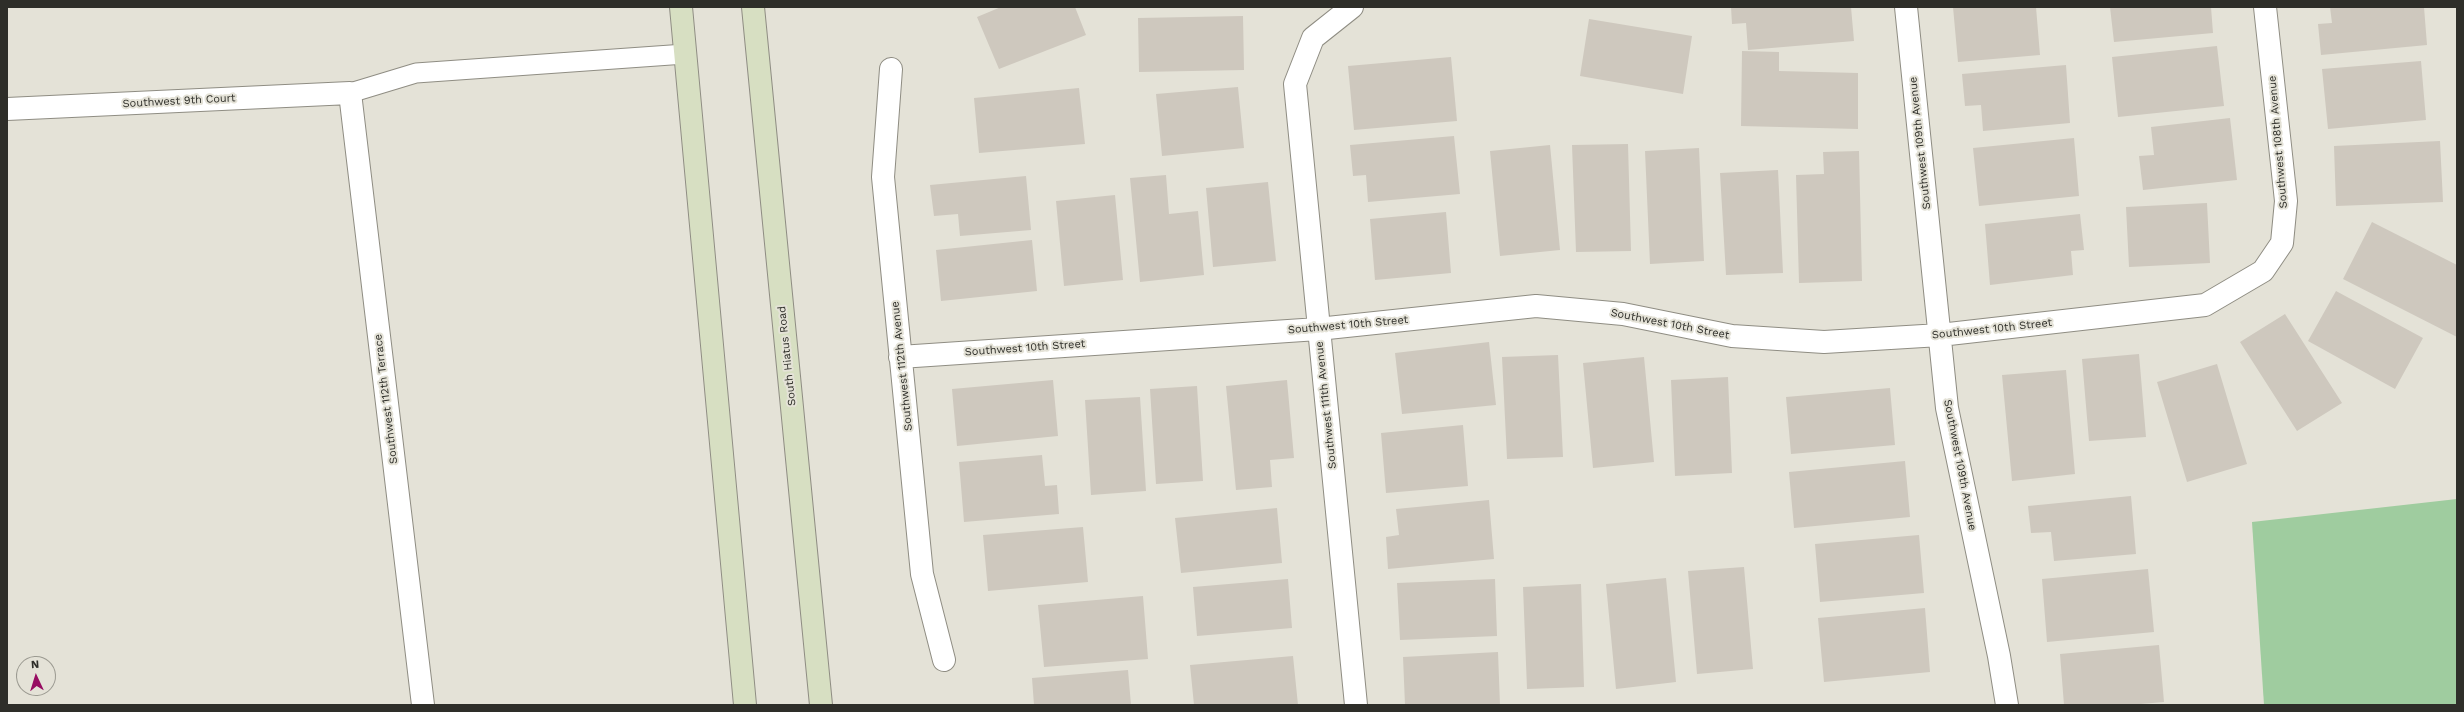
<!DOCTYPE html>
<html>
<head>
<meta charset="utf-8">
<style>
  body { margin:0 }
  #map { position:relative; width:2464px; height:712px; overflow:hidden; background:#e4e2d7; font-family:"Work Sans",sans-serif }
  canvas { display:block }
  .frame { position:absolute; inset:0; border:8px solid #2e2e29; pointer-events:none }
  .north { position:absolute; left:16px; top:656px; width:40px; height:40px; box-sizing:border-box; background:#e4e2d7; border:1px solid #9b9a91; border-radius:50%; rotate:356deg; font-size:11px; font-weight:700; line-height:16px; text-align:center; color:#2e2e29 }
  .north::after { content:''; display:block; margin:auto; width:14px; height:18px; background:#970d62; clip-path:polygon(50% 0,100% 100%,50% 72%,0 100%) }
</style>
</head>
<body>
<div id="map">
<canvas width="2464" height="712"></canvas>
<div class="frame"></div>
<div class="north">N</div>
</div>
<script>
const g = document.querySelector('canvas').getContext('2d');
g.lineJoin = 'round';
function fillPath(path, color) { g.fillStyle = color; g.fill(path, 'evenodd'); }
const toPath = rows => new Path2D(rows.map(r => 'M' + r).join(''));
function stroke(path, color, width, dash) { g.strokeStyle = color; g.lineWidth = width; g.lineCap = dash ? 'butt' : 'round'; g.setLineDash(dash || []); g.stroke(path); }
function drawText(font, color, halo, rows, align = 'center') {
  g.font = font + ' "Work Sans",sans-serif'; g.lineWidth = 4; g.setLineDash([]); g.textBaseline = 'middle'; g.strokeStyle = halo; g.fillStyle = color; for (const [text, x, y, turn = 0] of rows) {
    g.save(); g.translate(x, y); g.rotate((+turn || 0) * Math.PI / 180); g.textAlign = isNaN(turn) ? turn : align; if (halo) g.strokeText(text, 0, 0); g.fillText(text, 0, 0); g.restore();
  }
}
const water = toPath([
  [2457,499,2457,705,2264,705,2252,522]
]);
const building = toPath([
  [1001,7,1075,7,1086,35,999,69,977,17],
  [1731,7,1851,7,1854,41,1748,50,1746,23,1732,24],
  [1953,7,2036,7,2040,55,1958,62],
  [2110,7,2211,7,2213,33,2114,42],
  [2330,7,2424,7,2427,45,2321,55,2318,24,2332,23],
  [1243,16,1244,70,1139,72,1138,18],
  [1589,19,1692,36,1683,94,1580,76],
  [2217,46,2224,106,2118,117,2112,57],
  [1742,51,1779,52,1779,71,1858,73,1858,129,1741,126],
  [1451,57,1457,121,1354,130,1348,66],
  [2421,61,2426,120,2328,129,2322,69],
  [2066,65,2070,123,1983,131,1981,105,1965,106,1962,74],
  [1238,87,1244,148,1162,156,1156,94],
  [1079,88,1085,144,979,153,974,98],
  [2230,118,2237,180,2143,190,2139,156,2154,155,2151,127],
  [1454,136,1460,194,1368,202,1366,175,1353,176,1350,145],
  [2074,138,2079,196,1979,206,1973,148],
  [2440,141,2443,202,2336,206,2334,146],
  [1628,144,1631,251,1576,252,1572,145],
  [1550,145,1560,250,1500,256,1490,151],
  [1699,148,1704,261,1650,264,1645,151],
  [1859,151,1862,281,1799,283,1796,175,1824,174,1823,152],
  [1778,170,1783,273,1726,275,1720,173],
  [1166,175,1169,214,1198,211,1204,275,1140,282,1130,178],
  [1026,176,1031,230,960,236,958,214,934,216,930,185],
  [1268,182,1276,261,1213,267,1206,188],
  [1115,195,1123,280,1064,286,1056,201],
  [2207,203,2210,263,2129,267,2126,207],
  [1446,212,1451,273,1375,280,1370,219],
  [2080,214,2084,250,2071,251,2073,275,1990,285,1985,224],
  [2372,222,2457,265,2457,337,2343,279],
  [1032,240,1037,291,941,301,936,250],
  [2336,291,2423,338,2395,389,2308,341],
  [2285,314,2342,403,2297,431,2240,342],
  [1489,342,1496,405,1402,414,1395,353],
  [2139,354,2146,437,2089,441,2082,359],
  [1558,355,1563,457,1507,459,1502,357],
  [1644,357,1654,462,1593,468,1583,363],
  [2217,364,2247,464,2187,482,2157,382],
  [2066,370,2075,474,2012,481,2002,375],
  [1728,377,1732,473,1675,476,1671,380],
  [1053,380,1058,436,957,446,952,389],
  [1287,380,1294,458,1270,460,1272,487,1236,490,1226,386],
  [1197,386,1203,481,1156,484,1150,389],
  [1890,388,1895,445,1791,454,1786,397],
  [1140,397,1146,491,1091,495,1085,400],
  [1463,425,1468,486,1386,493,1381,433],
  [1042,455,1045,486,1057,485,1059,514,964,522,959,462],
  [1905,461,1910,517,1794,528,1789,472],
  [2131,496,2136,554,2054,561,2051,532,2031,533,2028,506],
  [1489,500,1494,559,1388,569,1386,537,1399,535,1396,509],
  [1277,508,1282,563,1181,573,1175,518],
  [1083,527,1088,582,988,591,983,535],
  [1919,535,1924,593,1820,602,1815,544],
  [1744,567,1753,669,1697,674,1688,571],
  [2148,569,2154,632,2047,642,2042,579],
  [1666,578,1676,682,1616,689,1606,584],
  [1288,579,1292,628,1197,636,1193,587],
  [1495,579,1497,636,1400,640,1397,583],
  [1581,584,1584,687,1527,689,1523,587],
  [1143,596,1148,659,1044,667,1038,605],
  [1925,608,1930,672,1824,682,1818,618],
  [2159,645,2164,702,2129,705,2064,705,2060,654],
  [1498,652,1500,705,1405,705,1403,657],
  [1293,656,1298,705,1194,705,1190,665],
  [1128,670,1131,705,1034,705,1032,678]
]);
const service = toPath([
  [350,93,416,73,685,54]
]);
const minor = toPath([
  [1352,7,1313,38,1295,84,1356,705],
  [1906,7,1947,408,1999,656,2007,705],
  [891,69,883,177,922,574,944,660],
  [7,109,350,93,423,705],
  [900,357,1318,329,1536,306,1623,314,1732,336,1824,342,1940,335,2205,305,2263,271,2282,243,2286,201,2265,7]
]);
const secondary = toPath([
  [681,7,745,705],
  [753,7,821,705]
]);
const streetNames = [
  ["Southwest 9th Court",179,101,-3],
  ["Southwest 108th Avenue",2278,142,-95],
  ["Southwest 109th Avenue",1920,143,-96],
  ["Southwest 10th Street",1670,324,11],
  ["Southwest 10th Street",1348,325,-5],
  ["Southwest 10th Street",1992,329,-6],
  ["Southwest 10th Street",1025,348,-4],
  ["South Hiatus Road",787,356,-96],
  ["Southwest 112th Avenue",902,366,-96],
  ["Southwest 112th Terrace",386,399,-97],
  ["Southwest 111th Avenue",1326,405,-96],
  ["Southwest 109th Avenue",1960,465,79]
];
fillPath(water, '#9fcc9f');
fillPath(building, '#cec8be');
stroke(service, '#8f8d83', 21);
stroke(minor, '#8f8d83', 24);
stroke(secondary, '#8f8d83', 24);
stroke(service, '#fff', 19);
stroke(minor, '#fff', 22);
stroke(secondary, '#d7dfc2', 22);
drawText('11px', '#2e2e29', '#e4e2d7', streetNames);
</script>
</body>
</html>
